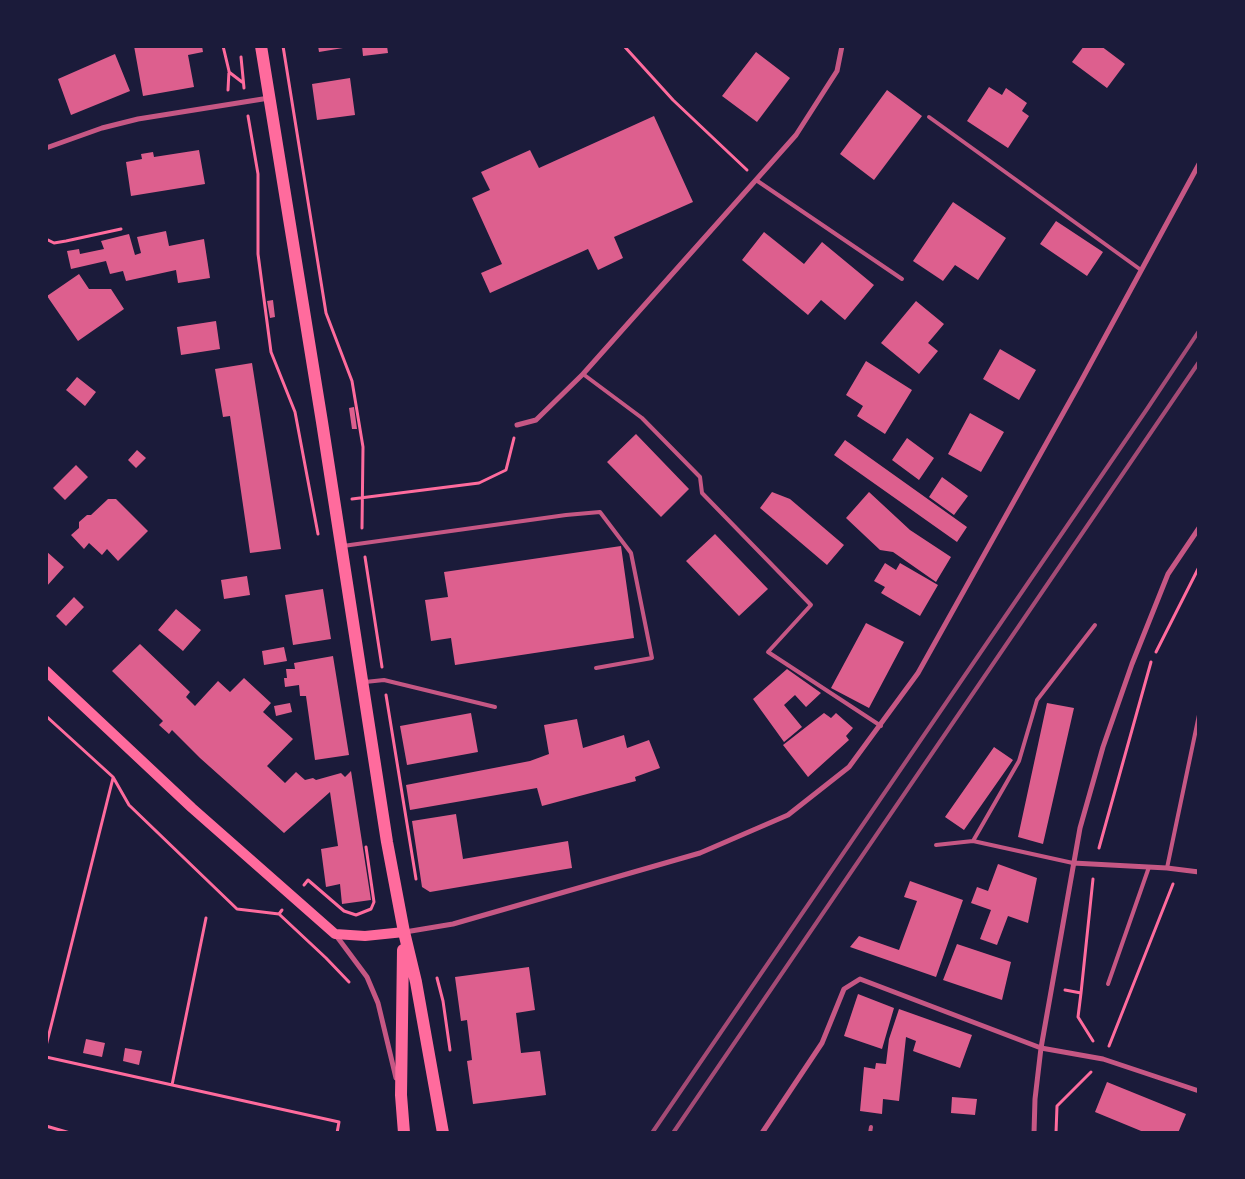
<!DOCTYPE html>
<html>
<head>
<meta charset="utf-8">
<style>
  body { margin:0 }
  #map { position:relative; width:1245px; height:1179px; overflow:hidden; background:#1b1b3a; font-family:"Titillium Web",sans-serif }
  canvas { display:block }
  .frame { position:absolute; inset:0; border:48px solid #1b1b3a; pointer-events:none }
</style>
</head>
<body>
<div id="map">
<canvas width="1245" height="1179"></canvas>
<div class="frame"></div>
</div>
<script>
const g = document.querySelector('canvas').getContext('2d');
g.lineJoin = 'round';
function fillPath(path, color) { g.fillStyle = color; g.fill(path, 'evenodd'); }
const toPath = rows => new Path2D(rows.map(r => 'M' + r).join(''));
function stroke(path, color, width, dash) { g.strokeStyle = color; g.lineWidth = width; g.lineCap = dash ? 'butt' : 'round'; g.setLineDash(dash || []); g.stroke(path); }
const building = toPath([
  [134,46,202,46,203,52,188,55,194,87,143,96],
  [318,46,343,46,343,48,319,52],
  [362,46,387,46,388,53,363,56],
  [1084,46,1101,46,1125,64,1107,88,1072,62],
  [756,52,790,78,757,122,722,96],
  [115,54,130,91,71,115,58,79],
  [350,78,355,115,317,120,312,84],
  [989,87,1002,95,1006,88,1027,103,1022,111,1029,116,1008,148,967,121],
  [887,90,922,116,874,180,840,154],
  [654,116,693,202,614,237,623,258,598,270,588,249,490,293,481,273,502,264,472,198,490,190,481,172,530,150,539,168],
  [199,150,205,184,131,196,126,162,142,159,141,154,153,152,154,157],
  [953,202,1006,238,978,280,955,265,943,281,913,261],
  [1056,221,1103,252,1087,276,1040,244],
  [166,231,169,246,204,239,210,278,178,283,176,270,126,281,123,271,110,274,106,261,71,269,67,251,79,249,80,254,104,249,101,241,129,234,135,255,141,253,137,237],
  [764,232,804,264,822,242,874,285,845,320,821,300,808,315,742,260],
  [79,274,89,289,111,289,124,309,78,341,47,296],
  [273,300,275,317,270,318,267,301],
  [916,301,944,324,928,343,938,351,919,374,881,343],
  [216,321,220,349,181,355,177,327],
  [1000,349,1036,370,1019,400,983,379],
  [866,361,912,390,885,434,857,416,863,406,846,395],
  [252,363,281,549,250,553,230,416,223,417,215,369],
  [77,377,96,392,85,406,66,390],
  [354,407,357,429,352,429,349,408],
  [970,413,1004,432,981,472,948,454],
  [636,434,689,489,661,517,607,462],
  [907,438,934,458,919,480,892,460],
  [845,440,967,527,957,542,834,455],
  [137,450,146,458,136,468,128,460],
  [76,465,88,477,65,500,53,488],
  [942,477,968,496,954,515,929,497],
  [772,492,790,499,844,545,827,565,760,508],
  [869,492,910,530,951,557,936,582,893,552,880,550,846,518],
  [108,499,116,499,148,531,118,561,107,549,102,555,89,543,84,549,71,535,79,528,79,522,87,515,91,515],
  [715,534,768,589,739,616,686,561],
  [621,546,634,638,455,665,451,638,431,641,425,600,448,597,444,572],
  [46,551,64,567,46,587],
  [885,563,896,570,900,563,938,585,920,616,881,593,885,587,874,581],
  [247,576,250,595,224,599,221,580],
  [323,589,331,639,293,645,285,595],
  [74,597,84,607,66,626,56,616],
  [176,609,201,630,183,651,158,630],
  [866,623,904,642,869,708,831,688],
  [140,644,190,692,186,697,195,706,218,681,230,692,244,678,271,703,263,712,293,739,267,766,285,783,296,772,305,780,313,778,316,780,341,773,345,777,351,771,371,900,342,904,340,884,326,887,321,849,338,846,330,792,284,833,200,758,172,730,169,734,159,725,163,721,112,671],
  [284,647,287,661,264,665,262,651],
  [333,656,349,755,315,760,306,696,300,696,299,685,285,687,284,678,287,678,286,669,295,669,294,663],
  [787,669,821,693,806,707,795,695,784,705,802,727,784,742,753,699],
  [290,703,292,712,276,716,274,706],
  [1047,703,1074,708,1043,844,1018,837],
  [471,713,478,752,407,765,400,726],
  [824,713,831,718,836,713,853,728,846,736,849,740,808,777,783,745],
  [577,719,583,748,624,735,627,748,649,740,660,768,635,777,636,781,542,806,537,788,410,810,406,785,530,761,549,754,544,725],
  [994,747,1013,760,964,830,945,817],
  [456,814,463,859,568,841,572,868,430,892,422,887,412,821],
  [998,864,1037,878,1028,923,1008,916,997,945,980,939,991,910,971,903,977,887,988,891],
  [910,881,963,900,936,977,850,947,859,936,899,950,917,901,904,897],
  [957,944,1011,962,1002,1000,943,980],
  [529,967,535,1010,516,1013,521,1053,540,1051,546,1095,473,1104,467,1061,472,1060,467,1020,461,1021,455,977],
  [858,994,894,1008,882,1049,844,1036],
  [899,1009,972,1035,960,1068,913,1051,916,1041,906,1037,899,1101,883,1099,882,1114,860,1111,864,1067,875,1069,876,1063,886,1064,889,1039],
  [86,1039,105,1043,102,1057,83,1053],
  [125,1048,142,1051,139,1065,123,1061],
  [1107,1082,1186,1114,1178,1133,1146,1133,1095,1112],
  [952,1097,977,1099,975,1115,951,1113]
]);
const path = toPath([
  [223,46,229,71,228,90],
  [283,46,326,313,352,381,363,447,362,528],
  [624,46,673,100,747,170],
  [241,57,244,88],
  [229,72,242,82],
  [248,116,258,174,258,254,271,352,295,412,318,534],
  [46,239,54,243,66,241,121,229],
  [352,499,479,483,506,470,514,438],
  [365,557,382,667],
  [1156,652,1199,567],
  [386,695,416,879],
  [46,716,113,777,129,805,237,909,279,914],
  [1099,848,1151,662],
  [304,885,308,880,344,911,356,915,371,909,374,902,366,847],
  [282,910,279,914,326,958,349,982],
  [437,978,443,1001,450,1050],
  [1065,990,1081,993,1078,1017,1093,1041],
  [1081,993,1093,879],
  [46,1046,113,778],
  [1109,1046,1173,884],
  [46,1057,339,1122,337,1133],
  [172,1085,206,918],
  [46,1126,70,1133],
  [1056,1133,1057,1106,1091,1072]
]);
const service = toPath([
  [929,117,1141,270],
  [756,180,902,279],
  [583,374,642,418,700,477,702,493,811,605,768,652,881,726],
  [343,546,566,515,600,512,631,553,652,658,596,668],
  [365,682,384,680,495,707],
  [973,841,1019,761,1037,700,1095,625],
  [936,845,973,841,1073,863],
  [1167,868,1199,715],
  [1108,984,1149,867],
  [870,1133,871,1127]
]);
const minor = toPath([
  [46,148,102,128,138,119,269,98],
  [517,425,536,420,583,374,796,135,837,71,842,46],
  [1073,863,1167,868,1199,872],
  [405,932,453,924,700,853,788,815,849,767,918,673,1080,383,1199,164],
  [335,934,367,977,378,1003,396,1078],
  [762,1133,822,1043,844,989,860,979,1041,1048,1103,1059,1199,1091],
  [1034,1133,1035,1099,1041,1048,1080,828,1103,747,1132,664,1168,574,1199,528]
]);
const secondary = toPath([
  [46,671,192,808,335,934,365,936,404,932]
]);
const primary = toPath([
  [261,46,322,422,387,842,404,932,416,982,443,1133],
  [403,950,401,1095,404,1133]
]);
const rail = toPath([
  [652,1133,1147,409,1199,331],
  [673,1133,1199,362]
]);
fillPath(building, '#dd5f8e');
stroke(path, '#ff6b9d', 3);
stroke(service, '#c65784', 4);
stroke(minor, '#c65784', 5);
stroke(secondary, '#ff6b9d', 10);
stroke(primary, '#ff6b9d', 12);
stroke(rail, '#a44b75', 4);
</script>
</body>
</html>
